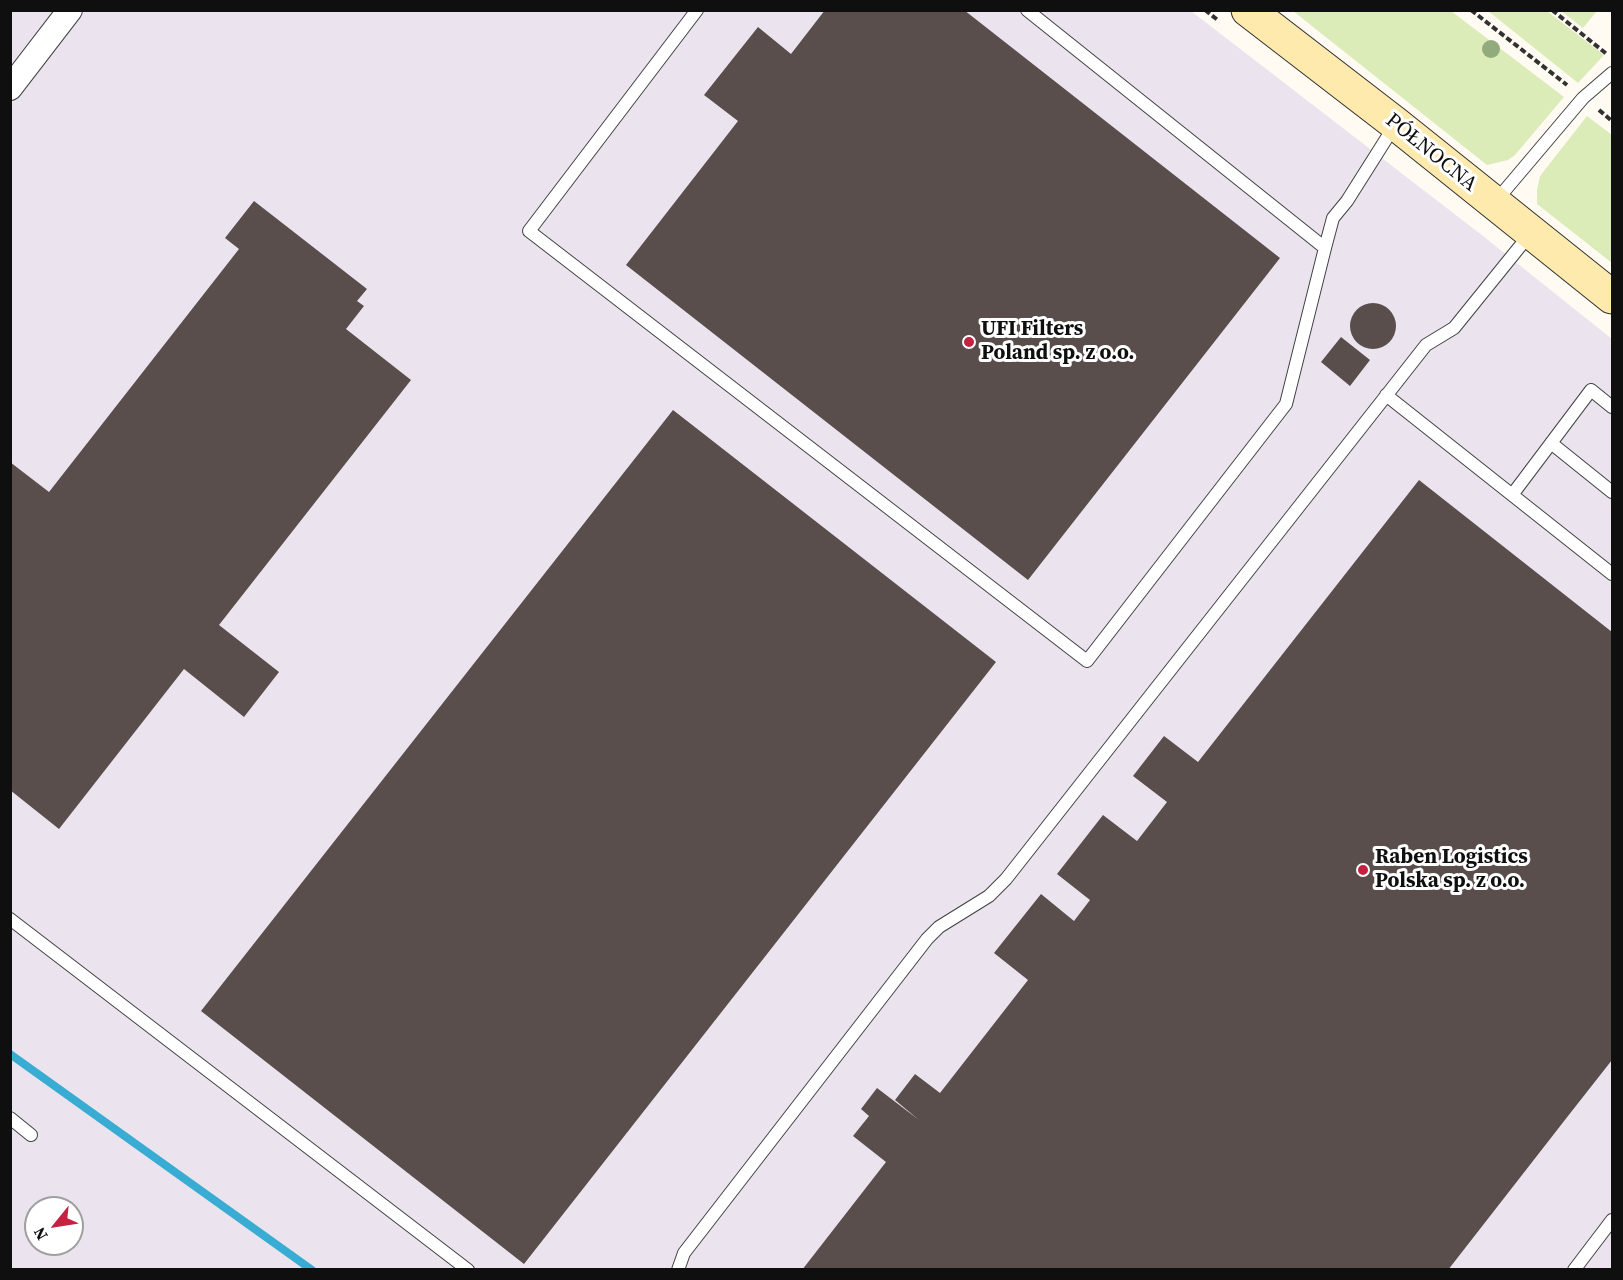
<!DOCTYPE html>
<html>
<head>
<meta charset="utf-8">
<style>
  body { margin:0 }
  #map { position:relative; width:1623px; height:1280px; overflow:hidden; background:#fffaf2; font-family:"Source Serif 4",serif }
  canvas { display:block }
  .frame { position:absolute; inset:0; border:12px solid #0f0f0f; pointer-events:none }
  .north { position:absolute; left:24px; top:1196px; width:60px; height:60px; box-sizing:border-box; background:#fff; border:2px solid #9f9f9f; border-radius:50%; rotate:240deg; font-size:16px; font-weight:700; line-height:24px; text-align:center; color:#0f0f0f }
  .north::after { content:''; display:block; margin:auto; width:21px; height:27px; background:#c62141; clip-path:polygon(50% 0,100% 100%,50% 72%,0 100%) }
</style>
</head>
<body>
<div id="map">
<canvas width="1623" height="1280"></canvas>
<div class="frame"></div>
<div class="north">N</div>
</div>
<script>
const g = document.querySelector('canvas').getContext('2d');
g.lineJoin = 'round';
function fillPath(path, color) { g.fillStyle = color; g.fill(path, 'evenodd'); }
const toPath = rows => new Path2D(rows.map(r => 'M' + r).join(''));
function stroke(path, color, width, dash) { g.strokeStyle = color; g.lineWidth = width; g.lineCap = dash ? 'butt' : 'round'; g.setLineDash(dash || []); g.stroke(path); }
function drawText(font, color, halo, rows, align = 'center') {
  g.font = font + ' "Source Serif 4",serif'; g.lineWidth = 6; g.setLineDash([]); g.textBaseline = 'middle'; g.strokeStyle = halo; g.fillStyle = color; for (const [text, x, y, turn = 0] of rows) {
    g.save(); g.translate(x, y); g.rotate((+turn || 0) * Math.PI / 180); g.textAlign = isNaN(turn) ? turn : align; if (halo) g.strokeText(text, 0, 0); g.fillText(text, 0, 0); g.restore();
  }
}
const industrial = toPath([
  [10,11,1191,11,1483,236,1612,339,1612,1269,11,1269],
  [36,1208,72,1208,72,1244,36,1244]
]);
const green = toPath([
  [1595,10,1597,11,1583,28,1561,11],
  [1293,11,1451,11,1564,97,1515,155,1508,160,1487,165],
  [1488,11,1547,11,1604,55,1578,83],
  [1587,116,1612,135,1612,263,1537,204,1537,190,1540,176]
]);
const stream = toPath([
  [10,1054,312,1270]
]);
const building = toPath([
  [825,10,964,10,1280,258,1028,580,626,265,738,121,704,95,758,27,791,54],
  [254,201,367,289,357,301,364,306,346,329,411,380,219,625,279,672,244,717,184,669,59,829,10,790,10,462,49,492,239,249,225,238],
  '1350 326a23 23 0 1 1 46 0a23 23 0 1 1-46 0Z',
  [1341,337,1370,360,1350,386,1321,362],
  [673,410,996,662,524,1264,201,1011],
  [1419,480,1612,632,1612,1060,1568,1116,1448,1270,802,1270,886,1162,853,1136,869,1116,861,1109,877,1088,919,1120,895,1100,915,1074,940,1093,1028,980,994,953,1041,894,1074,921,1090,900,1057,874,1103,815,1137,841,1167,802,1133,776,1164,736,1198,762]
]);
const path = toPath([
  [1205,10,1219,21],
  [1471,10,1567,85],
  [1552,10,1608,55],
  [1599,110,1612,121]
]);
const lane = toPath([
  [697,10,529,231,1087,661,1286,404,1325,248,1027,10],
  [1495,202,1583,98,1612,73],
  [1325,248,1333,218,1347,201,1395,125],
  [1386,395,1612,574],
  [1551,443,1612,492],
  [1512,495,1591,390,1612,407],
  [10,919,468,1270],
  [10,1118,31,1135],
  [678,1270,684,1253,927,939,939,927,989,896,1006,879,1426,345,1454,328,1530,234],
  [1574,1270,1612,1220]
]);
const street = toPath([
  [10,88,70,10]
]);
const secondary = toPath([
  [1248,10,1396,124,1612,297]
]);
const trees = [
  [1491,49]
];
const markers = [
  [969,342,6,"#c62141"],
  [1363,870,6,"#c62141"]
];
const streetNames = [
  ["PÓŁNOCNA",1431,153,39]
];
const poiNames = [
  ["UFI Filters",981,330],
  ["Poland sp. z o.o.",981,354],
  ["Raben Logistics",1375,858],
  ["Polska sp. z o.o.",1375,882]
];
fillPath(industrial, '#ebe4ee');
fillPath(green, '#dbecb9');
stroke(stream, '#38acd3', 8);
fillPath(building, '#594e4b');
stroke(lane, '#424242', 14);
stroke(street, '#424242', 26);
stroke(secondary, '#313131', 35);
stroke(path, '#313131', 4, [6, 3]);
stroke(lane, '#fff', 12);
stroke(street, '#fff', 24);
stroke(secondary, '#ffeaad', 33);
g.fillStyle = '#92ab7c';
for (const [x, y] of trees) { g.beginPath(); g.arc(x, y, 9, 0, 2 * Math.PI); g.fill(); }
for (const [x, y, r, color] of markers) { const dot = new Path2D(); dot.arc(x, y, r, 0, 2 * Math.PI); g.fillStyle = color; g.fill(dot); stroke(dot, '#fff', 2); }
drawText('21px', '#0f0f0f', '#fff', streetNames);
drawText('bold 21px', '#0f0f0f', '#fff', poiNames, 'left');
</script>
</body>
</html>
